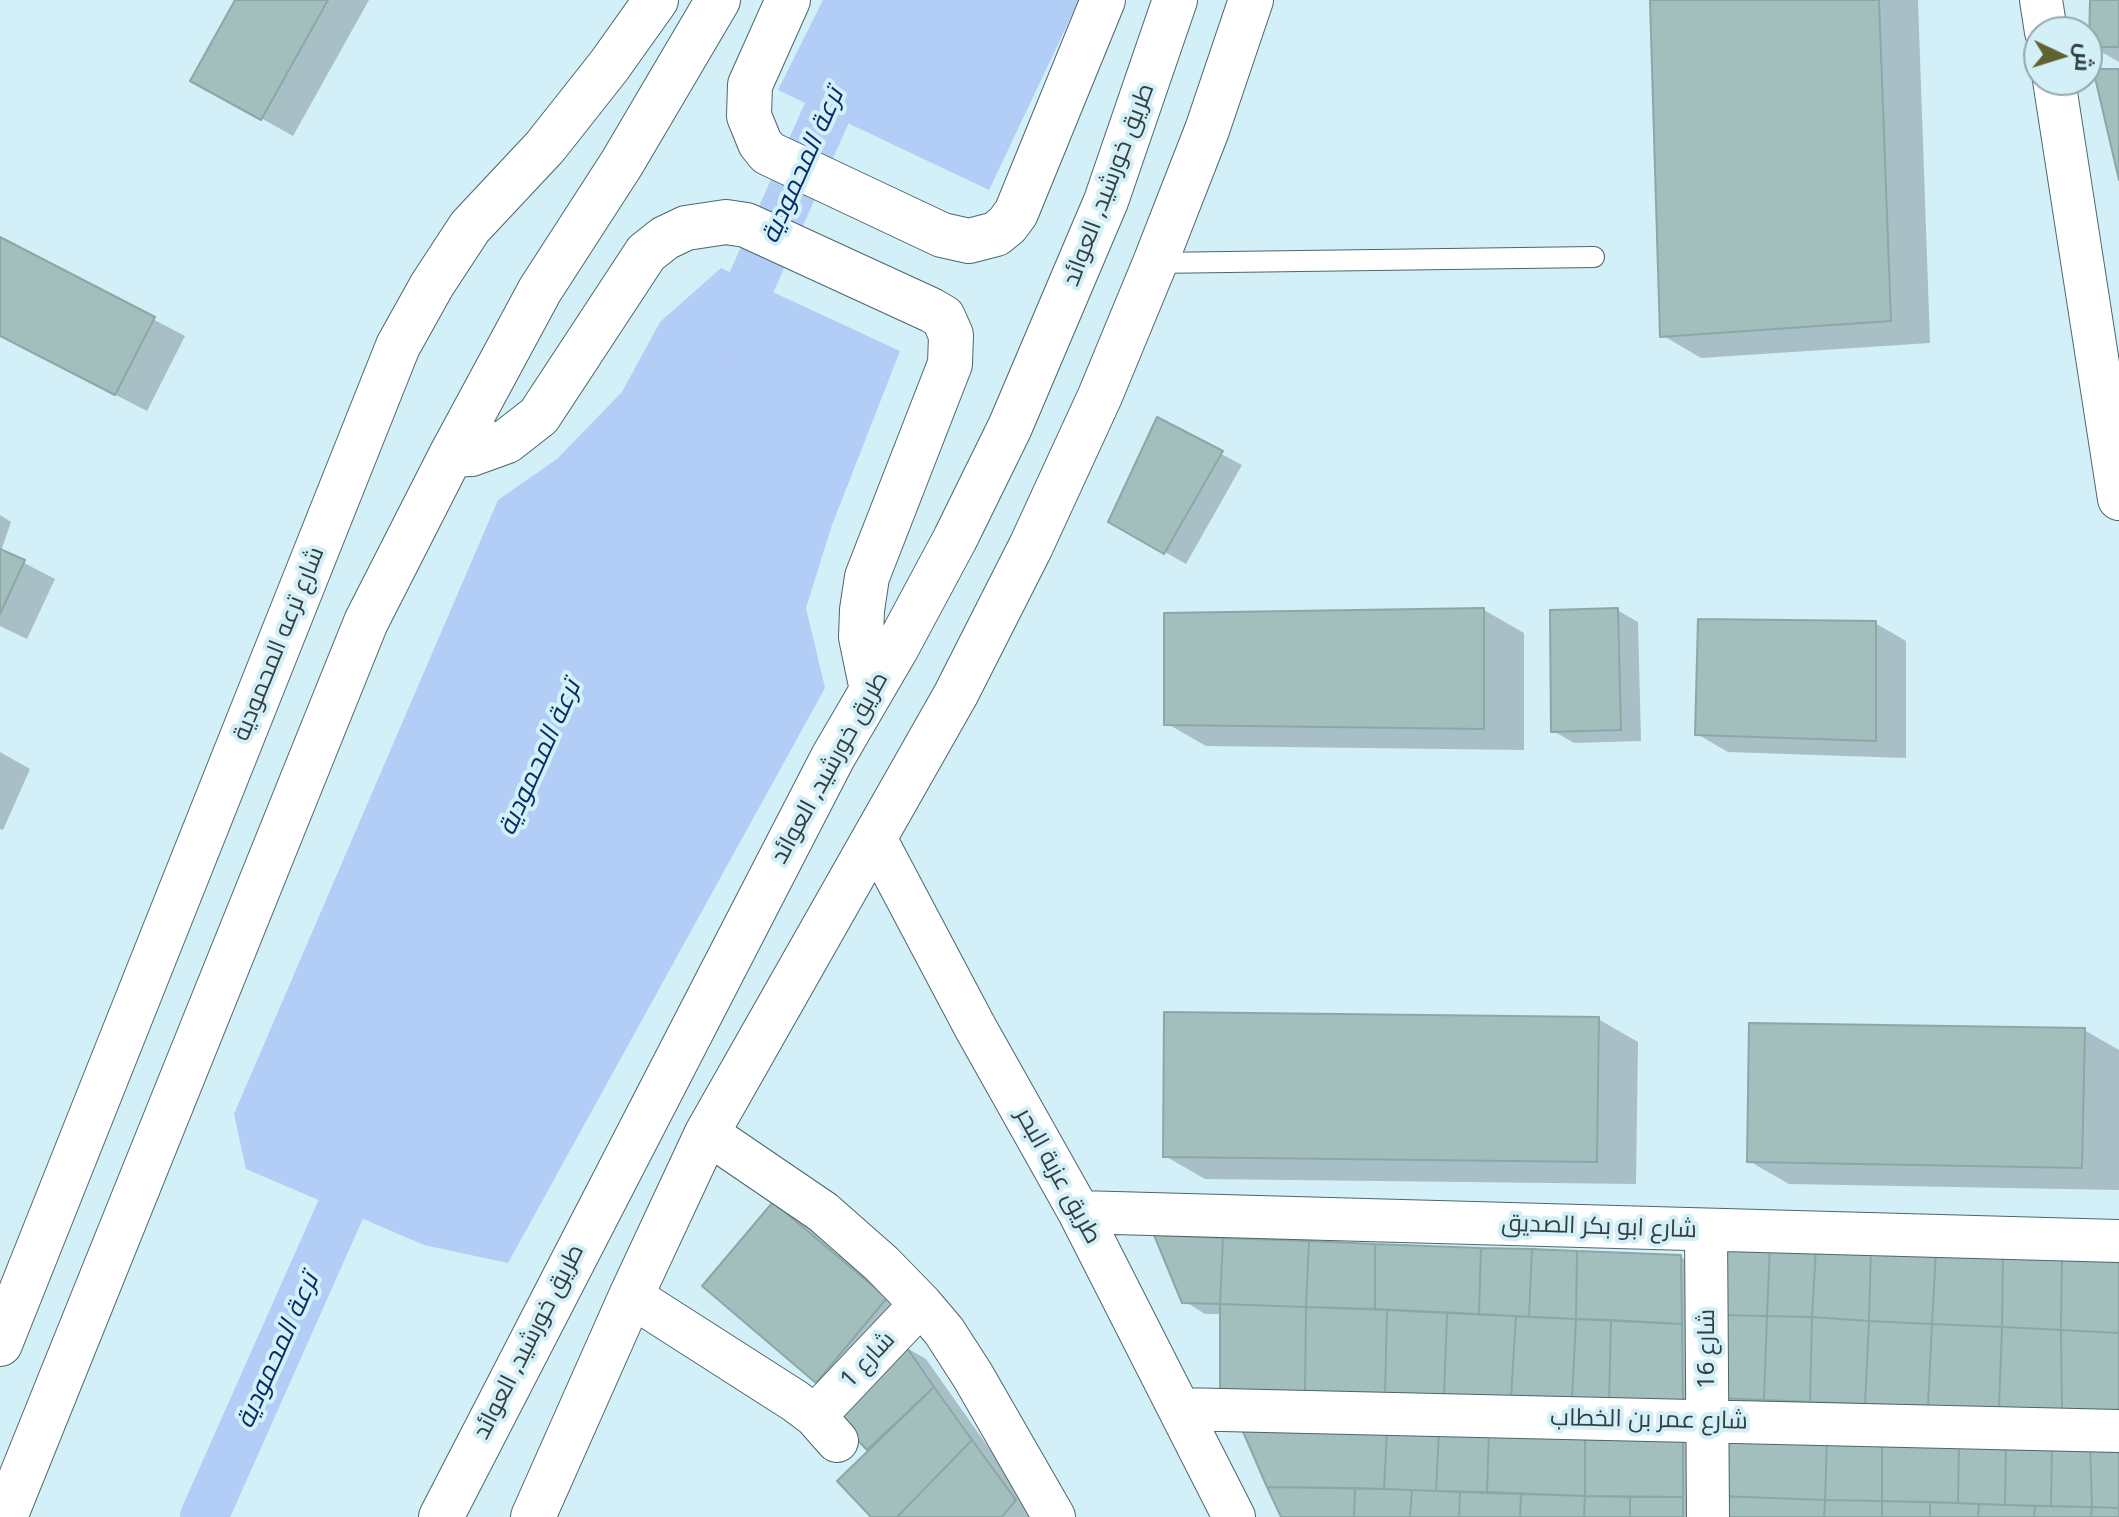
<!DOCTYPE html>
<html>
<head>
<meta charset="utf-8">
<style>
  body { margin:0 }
  #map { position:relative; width:2119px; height:1517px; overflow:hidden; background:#d3eff7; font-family:"Noto Sans",Cairo,sans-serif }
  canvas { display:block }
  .north { position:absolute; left:2023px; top:16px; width:80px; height:80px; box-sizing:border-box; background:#d3eff7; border:2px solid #93a8ae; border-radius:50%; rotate:94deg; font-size:22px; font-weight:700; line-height:32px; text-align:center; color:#333e41 }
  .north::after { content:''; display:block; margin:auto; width:28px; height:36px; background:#60622f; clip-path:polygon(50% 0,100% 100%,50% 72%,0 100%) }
</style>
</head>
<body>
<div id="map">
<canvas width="2119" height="1517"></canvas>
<div class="north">ش</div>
</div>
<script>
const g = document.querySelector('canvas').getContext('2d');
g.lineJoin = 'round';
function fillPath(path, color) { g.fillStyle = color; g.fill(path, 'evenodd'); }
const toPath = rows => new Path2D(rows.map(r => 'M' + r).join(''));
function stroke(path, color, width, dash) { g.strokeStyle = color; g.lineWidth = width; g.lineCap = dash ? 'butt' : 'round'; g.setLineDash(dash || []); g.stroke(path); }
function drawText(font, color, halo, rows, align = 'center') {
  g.font = font + ' "Noto Sans",Cairo,sans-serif'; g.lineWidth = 8; g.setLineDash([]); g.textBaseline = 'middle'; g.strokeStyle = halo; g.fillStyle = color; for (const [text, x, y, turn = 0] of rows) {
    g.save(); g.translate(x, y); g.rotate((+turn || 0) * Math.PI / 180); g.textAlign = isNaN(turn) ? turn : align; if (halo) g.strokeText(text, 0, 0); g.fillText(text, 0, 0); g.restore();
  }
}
const water = toPath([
  [823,0,1079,0,989,190,778,90],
  [721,268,900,351,832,525,806,608,825,688,508,1263,424,1245,246,1169,234,1114,498,500,557,459,622,392,660,322]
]);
const shadow = toPath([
  [237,0,369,0,293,136,193,80],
  [1652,0,1918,0,1930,343,1701,358,1662,335],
  [2092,0,2119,0,2119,62,2091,46],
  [0,239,185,336,147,411,0,335],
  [1158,420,1242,465,1186,564,1110,521],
  [0,515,11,522,1,551,55,579,27,639,0,626],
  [1484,610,1524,633,1524,750,1206,746,1166,723],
  [1617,610,1638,622,1641,741,1574,743,1553,731],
  [1875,623,1906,641,1906,758,1728,752,1697,734],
  [0,752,30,769,3,830,0,829],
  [1598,1019,1638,1042,1636,1184,1205,1179,1165,1156],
  [2084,1030,2119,1050,2119,1190,1789,1184,1749,1161],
  [774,1204,804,1222,916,1317,848,1399,817,1382],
  [1681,1257,1702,1269,1703,1415,1222,1314,1205,1314,1184,1301],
  [2119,1258,2119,1423,1740,1409,1719,1397],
  [905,1347,926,1359,993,1454,1003,1460,1044,1517,874,1517,870,1450,837,1415],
  [1244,1429,1682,1439,1703,1451,1704,1517,1283,1517]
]);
const canal = toPath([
  [725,342,877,0],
  [204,1517,368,1148]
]);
const building = toPath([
  [235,0,328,0,261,120,190,81,235,0],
  [1650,0,1879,0,1891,321,1660,337,1650,0],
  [2090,0,2119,0,2119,47,2089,47,2090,0],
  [2093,69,2119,69,2119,180,2093,69],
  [0,237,155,317,115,395,0,336,0,237],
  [1157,417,1223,451,1164,554,1108,522,1157,417],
  [0,549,25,560,0,614,0,549],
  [1484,608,1484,729,1164,725,1164,613,1484,608],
  [1618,608,1621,730,1551,732,1550,610,1618,608],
  [1698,619,1876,621,1876,741,1695,735,1698,619],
  [1164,1012,1599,1017,1597,1162,1163,1157,1164,1012],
  [1749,1023,2085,1028,2082,1168,1747,1162,1749,1023],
  [773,1202,887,1298,816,1383,702,1286,773,1202],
  [1154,1235,1223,1238,1220,1304,1182,1303,1154,1235],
  [1223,1238,1309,1241,1306,1307,1220,1304,1223,1238],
  [1309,1241,1375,1244,1375,1309,1306,1307,1309,1241],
  [1375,1244,1481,1248,1479,1314,1375,1309,1375,1244],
  [1716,1246,1770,1246,1767,1316,1716,1315,1716,1246],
  [1770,1246,1816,1247,1812,1317,1767,1316,1770,1246],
  [1816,1247,1871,1248,1869,1321,1812,1317,1816,1247],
  [1481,1248,1532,1249,1529,1317,1479,1314,1481,1248],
  [1871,1248,1936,1251,1932,1324,1869,1321,1871,1248],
  [1532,1249,1577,1251,1576,1319,1529,1317,1532,1249],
  [1577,1251,1681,1255,1682,1324,1576,1319,1577,1251],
  [1936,1251,2003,1253,2002,1327,1932,1324,1936,1251],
  [2003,1253,2062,1254,2061,1330,2002,1327,2003,1253],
  [2062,1254,2119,1257,2119,1333,2061,1330,2062,1254],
  [1220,1304,1306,1307,1305,1394,1220,1392,1220,1304],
  [1306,1307,1387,1310,1385,1396,1305,1394,1306,1307],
  [1387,1310,1447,1313,1444,1396,1385,1396,1387,1310],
  [1447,1313,1516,1316,1511,1398,1444,1396,1447,1313],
  [1716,1315,1767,1316,1764,1400,1717,1398,1716,1315],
  [1516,1316,1576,1319,1572,1399,1511,1398,1516,1316],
  [1767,1316,1812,1317,1810,1402,1764,1400,1767,1316],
  [1812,1317,1869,1321,1865,1404,1810,1402,1812,1317],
  [1576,1319,1611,1320,1609,1402,1572,1399,1576,1319],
  [1611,1320,1682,1324,1683,1404,1609,1402,1611,1320],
  [1869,1321,1932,1324,1928,1406,1865,1404,1869,1321],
  [1932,1324,2002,1327,1999,1409,1928,1406,1932,1324],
  [2002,1327,2061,1330,2062,1412,1999,1409,2002,1327],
  [2061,1330,2119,1333,2119,1414,2062,1412,2061,1330],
  [905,1345,934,1387,867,1450,834,1415,905,1345],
  [934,1387,972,1440,897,1517,871,1517,837,1481,934,1387],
  [1241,1427,1387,1430,1384,1489,1267,1487,1241,1427],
  [1387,1430,1439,1431,1436,1491,1384,1489,1387,1430],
  [1439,1431,1489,1433,1487,1492,1436,1491,1439,1431],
  [1489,1433,1585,1434,1585,1496,1487,1492,1489,1433],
  [1585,1434,1683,1437,1683,1497,1585,1496,1585,1434],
  [1718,1436,1827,1438,1825,1500,1718,1496,1718,1436],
  [1827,1438,1882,1439,1882,1501,1825,1500,1827,1438],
  [1882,1439,1959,1441,1958,1503,1882,1501,1882,1439],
  [972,1440,1016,1500,1002,1517,897,1517,972,1440],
  [1959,1441,2006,1441,2005,1505,1958,1503,1959,1441],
  [2006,1441,2052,1443,2051,1506,2005,1505,2006,1441],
  [2052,1443,2090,1443,2092,1507,2051,1506,2052,1443],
  [2090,1443,2119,1444,2119,1508,2092,1507,2090,1443],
  [1267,1487,1355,1488,1354,1517,1281,1517,1267,1487],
  [1355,1488,1412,1490,1410,1517,1354,1517,1355,1488],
  [1412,1490,1460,1492,1459,1517,1410,1517,1412,1490],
  [1460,1492,1521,1494,1520,1517,1459,1517,1460,1492],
  [1521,1494,1585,1496,1584,1517,1520,1517,1521,1494],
  [1585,1496,1630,1497,1630,1517,1584,1517,1585,1496],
  [1718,1496,1825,1500,1824,1517,1718,1517,1718,1496],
  [1630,1497,1683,1497,1683,1517,1630,1517,1630,1497],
  [1825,1500,1882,1501,1882,1517,1824,1517,1825,1500],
  [1882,1501,1930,1502,1930,1517,1882,1517,1882,1501],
  [1930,1502,1979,1504,1978,1517,1930,1517,1930,1502],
  [1979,1504,2035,1506,2034,1517,1978,1517,1979,1504],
  [2035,1506,2092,1507,2091,1517,2034,1517,2035,1506],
  [2092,1507,2119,1508,2119,1517,2091,1517,2092,1507]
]);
const service = toPath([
  [1155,263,1594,257]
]);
const minor = toPath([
  [2041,0,2046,32],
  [2054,80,2119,499],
  [875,838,975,1027,1079,1212,1234,1517],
  [707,1133,823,1212,882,1264,921,1304,944,1331,973,1376,1054,1517],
  [1079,1212,2119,1241],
  [1706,1230,1708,1517],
  [631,1296,795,1401,815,1416,837,1441],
  [1180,1409,2119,1431],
  [815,1416,921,1304]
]);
const tertiary = toPath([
  [0,1344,398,346,432,285,470,227,545,147,609,66,656,0]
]);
const secondary = toPath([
  [788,0,750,85,749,116,760,143,768,153,942,235,969,241,996,234,1007,225,1016,213,1103,0],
  [451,455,471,454,507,441,539,416,646,253,665,238,686,228,726,222,746,225,931,310,943,317,951,335,950,364,867,577,862,610,861,637,872,690],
  [5,1517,366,622,451,455,540,290,622,163,718,0],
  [441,1517,833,757,896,649,955,539,1010,427,1106,201,1175,0],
  [533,1517,631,1296,707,1133,956,694,1031,546,1100,396,1155,263,1207,130,1251,0]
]);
const streetNames = [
  ["طريق خورشيد, العوائد",1109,185,-69],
  ["شارع ترعه المحمودية",279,644,-68],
  ["طريق خورشيد, العوائد",830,768,-61],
  ["طريق عزبة البحر",1058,1176,61],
  ["شارع ابو بكر الصديق",1599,1227,2],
  ["طريق خورشيد, العوائد",529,1342,-63],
  ["شارع 16",1707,1349,-90],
  ["شارع 1",868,1360,-47],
  ["شارع عمر بن الخطاب",1649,1420,1]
];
const waterNames = [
  ["ترعة المحمودية",803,166,-66],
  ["ترعة المحمودية",540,758,-66],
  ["ترعة المحمودية",278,1351,-66]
];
fillPath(water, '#b2cdf6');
fillPath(shadow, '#0003');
stroke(canal, '#b2cdf6', 48);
fillPath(building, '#a2bfbe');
stroke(building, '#8ba7a7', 2);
stroke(service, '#4c666c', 22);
stroke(minor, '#4c666c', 44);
stroke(tertiary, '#4c666c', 46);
stroke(secondary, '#4c666c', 46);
stroke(service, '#fff', 20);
stroke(minor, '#fff', 42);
stroke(tertiary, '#fff', 44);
stroke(secondary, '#fff', 44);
drawText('24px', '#333e41', '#d3eff7', streetNames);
drawText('italic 26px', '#052e67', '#d3eff7', waterNames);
</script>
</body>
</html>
